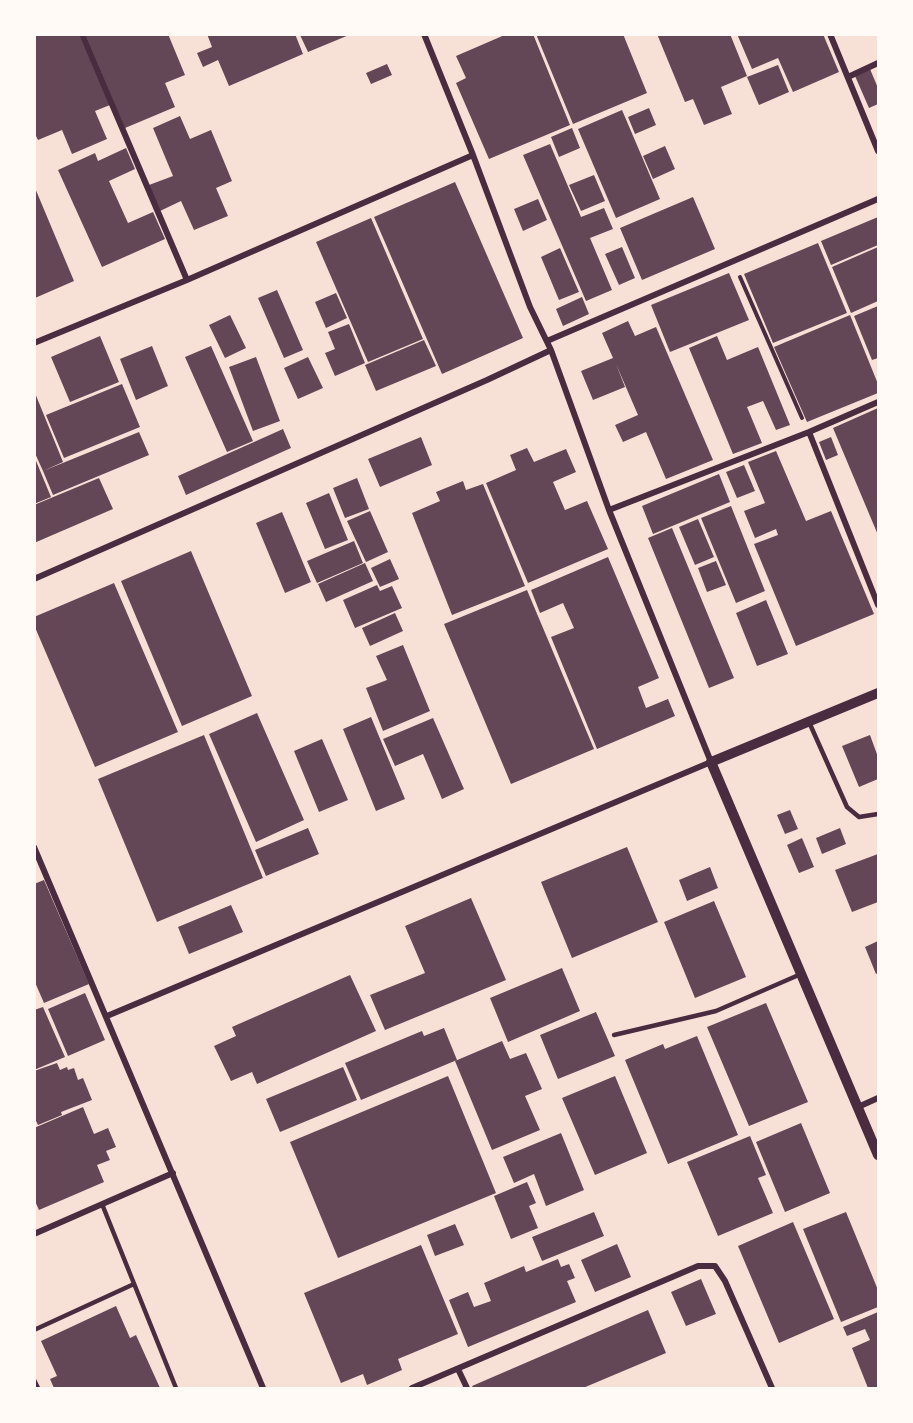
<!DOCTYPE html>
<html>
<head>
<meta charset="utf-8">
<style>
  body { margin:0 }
  #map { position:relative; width:913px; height:1423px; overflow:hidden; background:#f7e1d7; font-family:"Public Sans",sans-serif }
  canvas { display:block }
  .frame { position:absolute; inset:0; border:36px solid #fffaf5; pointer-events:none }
</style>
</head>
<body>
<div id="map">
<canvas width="913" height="1423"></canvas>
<div class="frame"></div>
</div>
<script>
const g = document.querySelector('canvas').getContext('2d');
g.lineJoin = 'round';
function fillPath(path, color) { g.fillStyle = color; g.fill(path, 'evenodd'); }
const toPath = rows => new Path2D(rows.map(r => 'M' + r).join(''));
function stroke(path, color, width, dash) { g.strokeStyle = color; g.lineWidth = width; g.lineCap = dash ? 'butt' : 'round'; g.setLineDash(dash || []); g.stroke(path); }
const building = toPath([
  [34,34,79,34,110,105,95,111,107,139,72,154,62,130,38,140,34,132],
  [85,34,168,34,185,75,165,83,175,107,125,128],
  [207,34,295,34,303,54,229,86,218,60,203,67,197,53,212,47],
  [507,34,533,34,570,125,489,159,456,83,466,78,456,56],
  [536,34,623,34,647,93,573,124],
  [657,34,730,34,747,76,721,87,732,114,704,125,693,99,685,102],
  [737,34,823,34,839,72,793,92,778,58,752,69],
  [300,35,349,35,308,52],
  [387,64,392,75,371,84,366,73],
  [778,65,789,92,759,105,747,77],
  [870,69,878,88,878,104,869,108,855,76],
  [649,108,656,125,635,134,628,117],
  [622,110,660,199,616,218,578,129],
  [180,116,190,139,211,130,232,181,216,188,228,216,194,230,181,201,160,211,149,185,173,176,153,128],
  [572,128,580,148,559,157,551,137],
  [550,144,581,217,604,208,613,229,590,238,612,290,586,301,523,155],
  [665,146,675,169,653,179,643,156],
  [126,148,135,169,109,181,128,223,153,212,165,239,102,267,58,170,95,153,98,161],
  [594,175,605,201,581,211,569,185],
  [455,182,523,338,442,374,374,217],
  [35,188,74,281,35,298],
  [693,197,715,249,642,280,620,228],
  [538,199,547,220,523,231,514,209],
  [878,217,878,245,831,265,821,241],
  [371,218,423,339,368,362,316,242],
  [818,243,847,313,773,343,744,274],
  [622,247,635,278,619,285,605,254],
  [878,247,878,301,851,313,832,267],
  [560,248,579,292,559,300,541,257],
  [729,273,749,320,670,352,651,305],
  [277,290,303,350,284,358,258,298],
  [336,293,347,318,326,328,315,302],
  [582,297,589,314,563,326,556,309],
  [878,306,878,358,872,360,854,316],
  [230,315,246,348,225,358,209,325],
  [850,315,878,384,878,393,807,422,774,347],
  [628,321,635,336,656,327,713,460,666,479,646,432,623,442,615,425,638,415,616,364,625,387,593,400,581,371,613,358,602,333],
  [349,324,365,363,335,376,325,353,335,349,328,332],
  [100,336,119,382,70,402,51,357],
  [717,336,727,360,758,347,790,425,776,430,763,401,747,407,762,443,733,454,689,348],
  [424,340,436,366,376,391,365,365],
  [152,346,168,386,136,400,120,359],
  [211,346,253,441,227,452,185,357],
  [256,357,280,421,253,431,229,367],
  [308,357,323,388,298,399,284,368],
  [122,384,140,427,64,458,46,415],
  [35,393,63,462,43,471,34,451],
  [878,408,878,438,877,439,878,444,878,535,833,428],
  [283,429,291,448,186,495,178,476],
  [139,432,149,455,53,495,43,471],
  [421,437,432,465,380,487,368,459],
  [831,437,838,455,826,460,819,442],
  [527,448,534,462,566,449,576,472,553,482,565,510,587,501,608,549,528,583,486,483,516,470,510,455],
  [776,451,806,521,831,511,874,614,796,646,754,544,778,535,776,529,755,538,744,511,765,503,748,462],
  [34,456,51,497,34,504],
  [744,465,755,491,737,498,726,472],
  [719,474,730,502,653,534,642,506],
  [99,478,113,509,34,543,34,505],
  [357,478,369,509,345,518,333,488],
  [463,481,466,490,483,484,525,586,452,615,412,513,440,501,436,492],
  [329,493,348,540,325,549,306,503],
  [731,506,765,591,736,603,701,518],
  [370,511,388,552,366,562,347,521],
  [282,512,311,582,285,593,256,523],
  [698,519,714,557,695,565,679,527],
  [672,528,734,678,709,688,648,538],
  [354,541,363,563,317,583,307,561],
  [191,551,252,696,182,726,121,581],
  [608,557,659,678,638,687,646,708,668,699,675,716,597,749,551,637,574,628,563,603,540,613,531,590],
  [390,559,399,579,380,587,371,568],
  [716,561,726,585,707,592,698,568],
  [365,563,373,581,326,602,318,584],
  [114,583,178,732,95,767,34,625,34,617],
  [377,585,380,591,392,586,402,608,355,628,343,600],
  [527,590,594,749,511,784,444,624],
  [766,600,788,654,757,666,736,613],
  [395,613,403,631,370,646,362,628],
  [403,645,430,711,383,731,366,688,387,680,376,656],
  [257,713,304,820,256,842,209,734],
  [371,717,405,799,376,811,343,729],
  [433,718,464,789,442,799,423,754,395,766,383,739],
  [204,735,263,878,157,922,98,779],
  [870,735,878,757,878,779,859,787,842,746],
  [322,739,348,800,319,812,294,751],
  [790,810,798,829,785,834,777,815],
  [308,828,319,854,266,876,255,850],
  [840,828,846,844,822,854,816,838],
  [802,838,814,867,799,873,787,845],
  [627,847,658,922,572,958,541,882],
  [878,854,878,902,852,912,835,870],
  [710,867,718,888,687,901,679,880],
  [44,880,89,984,44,1003,34,980,34,884],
  [471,898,506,980,385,1030,370,995,425,973,405,926],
  [714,901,746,977,695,998,664,922],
  [231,905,243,932,189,954,178,927],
  [878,941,878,973,876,974,865,947],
  [562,968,580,1011,508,1042,490,998],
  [350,975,376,1031,257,1084,252,1072,231,1081,214,1046,236,1036,232,1027],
  [85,993,105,1040,68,1056,48,1009],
  [766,1003,808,1102,749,1126,707,1027],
  [43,1007,65,1057,34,1070,34,1010],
  [596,1012,615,1056,558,1079,540,1035],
  [444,1028,457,1060,361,1100,345,1063,422,1031,424,1036],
  [697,1036,738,1135,668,1164,625,1060,663,1044,665,1049],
  [502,1041,510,1059,526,1053,542,1089,525,1096,540,1130,492,1150,455,1061],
  [57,1063,60,1070,67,1067,68,1070,74,1068,78,1080,83,1078,92,1100,61,1112,62,1115,38,1125,36,1121,34,1122,34,1071],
  [343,1067,357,1100,280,1132,266,1099],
  [448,1076,496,1193,338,1258,290,1142],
  [615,1076,647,1153,595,1175,562,1098],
  [83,1107,94,1134,108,1128,116,1147,106,1151,110,1160,97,1165,104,1182,39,1210,34,1199,34,1128],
  [801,1123,830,1193,785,1212,756,1142],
  [561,1133,584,1190,546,1206,534,1174,514,1183,503,1157],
  [750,1136,766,1175,758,1178,773,1213,718,1236,687,1162],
  [527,1182,536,1203,529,1206,538,1228,511,1239,494,1196],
  [594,1212,604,1236,542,1261,532,1237],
  [846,1212,878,1290,878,1307,841,1322,803,1229],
  [793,1222,834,1319,779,1343,738,1246],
  [455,1224,464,1245,435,1256,427,1235],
  [617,1244,631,1277,595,1292,581,1260],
  [421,1245,458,1334,398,1359,402,1370,367,1385,363,1374,341,1383,304,1293],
  [558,1259,561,1267,569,1264,575,1278,567,1281,576,1302,468,1347,449,1300,468,1292,474,1307,491,1301,484,1283,524,1266,526,1272],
  [701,1279,716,1314,686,1326,671,1292],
  [116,1306,130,1338,136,1335,160,1388,54,1388,50,1379,57,1376,41,1341],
  [648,1310,666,1353,583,1388,473,1388,472,1386],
  [878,1312,878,1388,868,1388,852,1348,870,1340,865,1329,847,1336,843,1327]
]);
const path = toPath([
  [740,277,802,418]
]);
const service = toPath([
  [809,722,847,807,859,817,878,814],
  [614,1035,716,1011,801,974],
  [102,1204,176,1388],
  [34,1330,134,1284],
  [34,1380,38,1388]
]);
const minor = toPath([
  [82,34,187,280],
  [830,34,878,151],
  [848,77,878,63],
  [547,341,878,199],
  [34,343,187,280,473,155],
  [809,432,878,605],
  [609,510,809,432,878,402],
  [34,579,487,380,551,350],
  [34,847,263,1388],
  [107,1016,711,762,609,510,551,350,530,307,473,155,424,34],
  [858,1107,878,1098],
  [34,1234,173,1173],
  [458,1369,467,1388],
  [412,1388,698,1266,715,1266,725,1281,772,1388]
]);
const tertiary = toPath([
  [878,693,711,762,878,1155]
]);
fillPath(building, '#644757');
stroke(path, '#4a2c40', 4);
stroke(service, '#4a2c40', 4.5);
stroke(minor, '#4a2c40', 6);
stroke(tertiary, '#4a2c40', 10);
</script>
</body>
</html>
